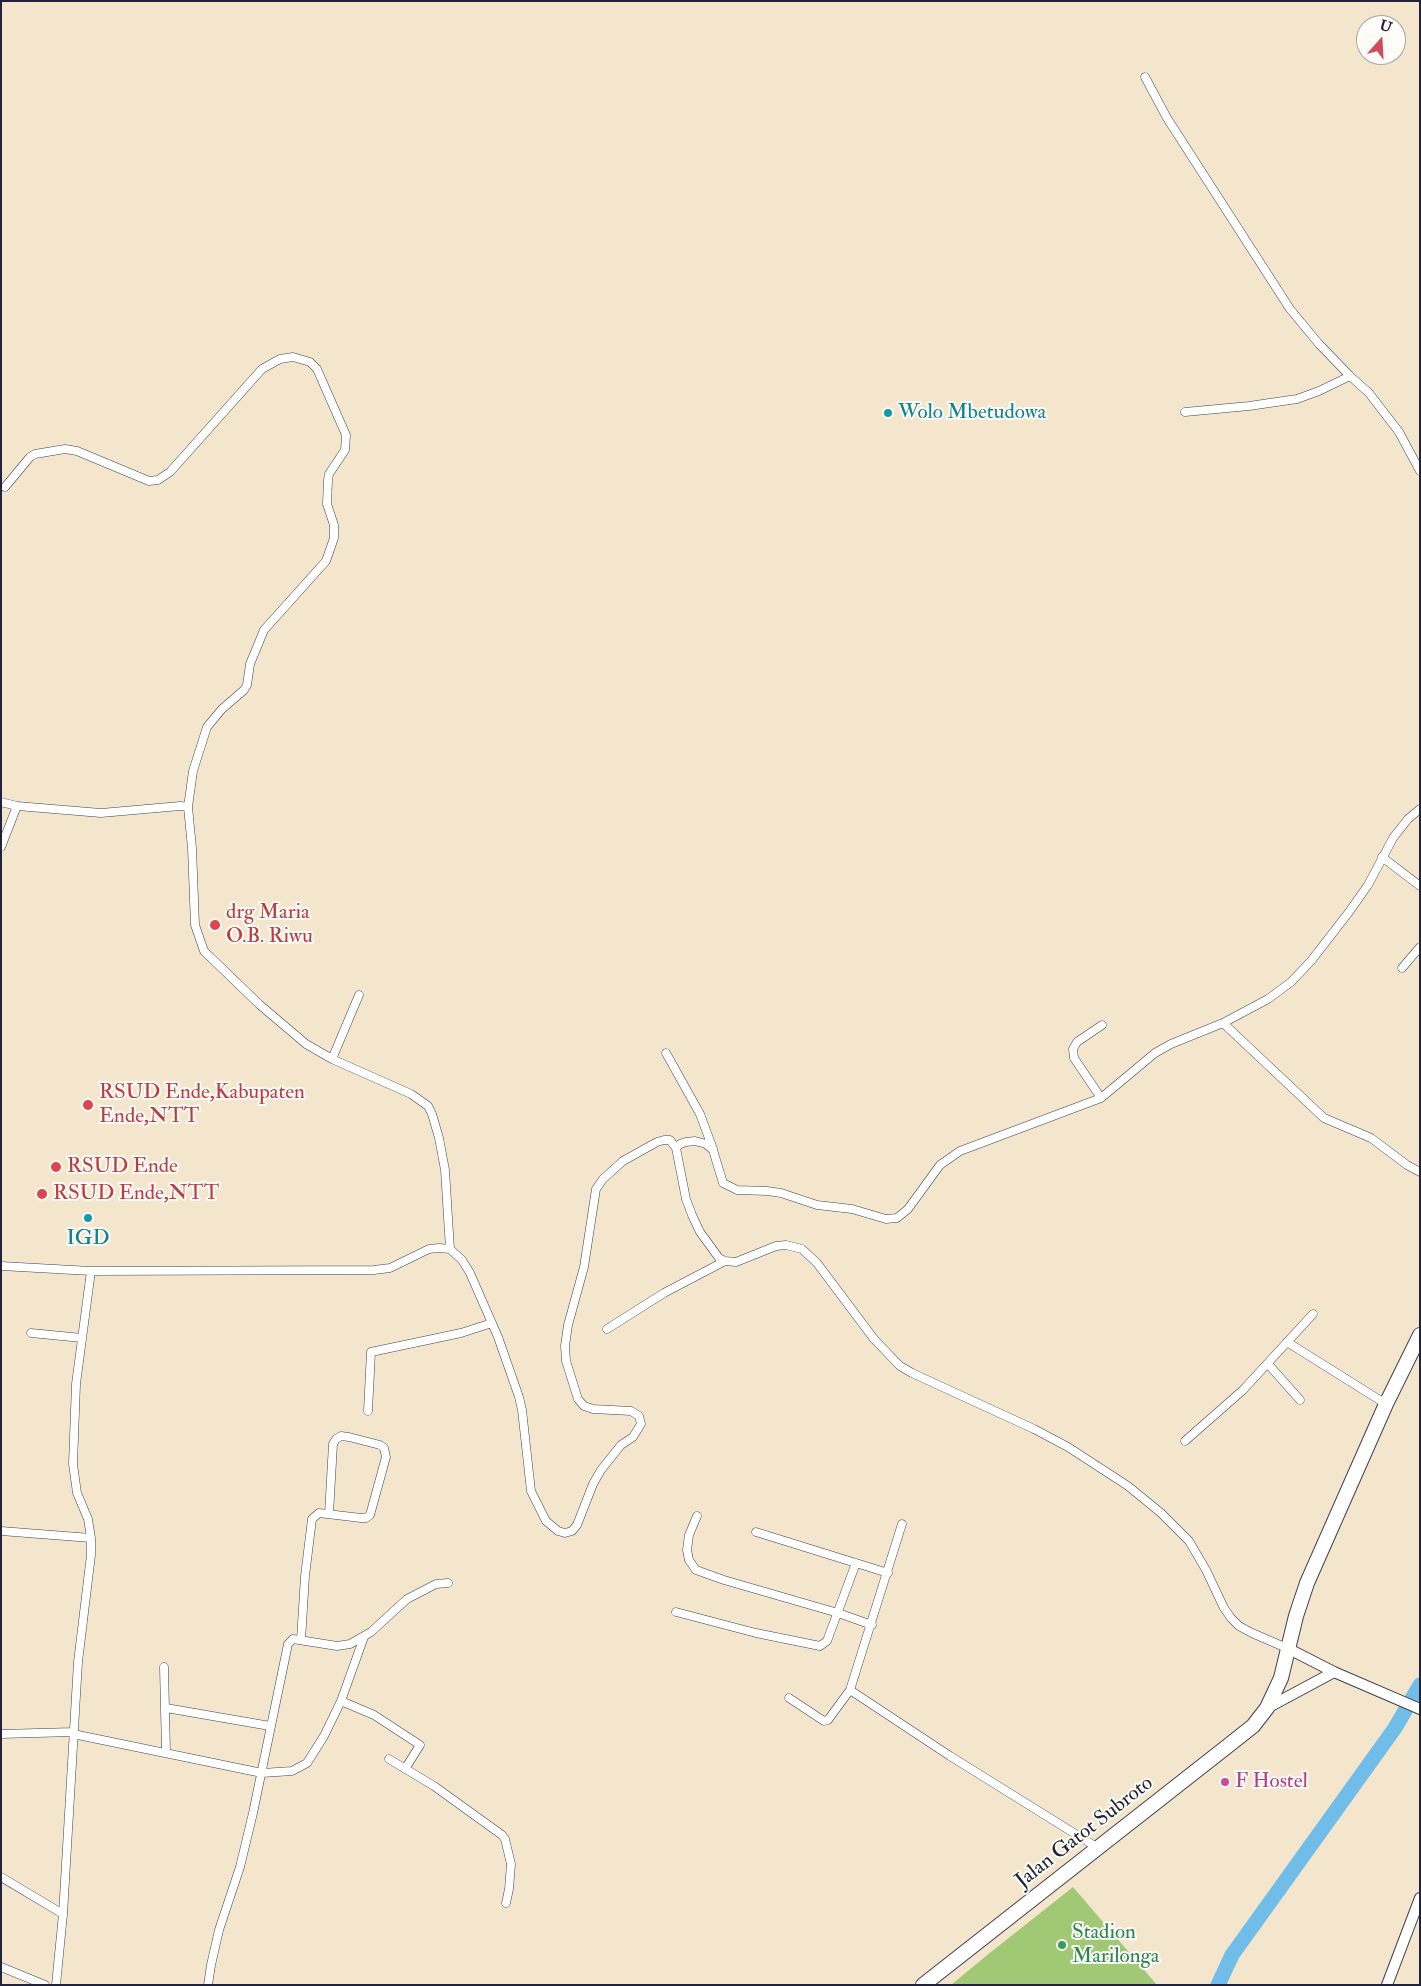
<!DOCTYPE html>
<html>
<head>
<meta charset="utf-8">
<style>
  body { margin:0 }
  #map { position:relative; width:1421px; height:1986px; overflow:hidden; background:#f3e6cc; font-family:"IM FELL Double Pica",serif }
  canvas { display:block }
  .frame { position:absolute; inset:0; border:2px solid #22223b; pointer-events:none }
  .north { position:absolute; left:1356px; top:15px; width:50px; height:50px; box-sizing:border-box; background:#fdfcf7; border:1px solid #a5a5ac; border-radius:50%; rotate:19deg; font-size:14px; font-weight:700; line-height:20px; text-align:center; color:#22223b }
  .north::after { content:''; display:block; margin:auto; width:18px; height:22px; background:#d1495b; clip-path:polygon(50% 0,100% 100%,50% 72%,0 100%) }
</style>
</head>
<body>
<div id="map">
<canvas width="1421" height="1986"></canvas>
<div class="frame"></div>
<div class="north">U</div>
</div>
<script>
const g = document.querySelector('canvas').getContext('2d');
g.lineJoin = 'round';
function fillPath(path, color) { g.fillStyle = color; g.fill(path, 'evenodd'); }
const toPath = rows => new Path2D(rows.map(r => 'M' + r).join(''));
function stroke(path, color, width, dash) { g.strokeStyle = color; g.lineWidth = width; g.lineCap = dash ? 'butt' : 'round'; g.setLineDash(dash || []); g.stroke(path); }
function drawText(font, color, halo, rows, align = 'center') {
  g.font = font + ' "IM FELL Double Pica",serif'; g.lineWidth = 4; g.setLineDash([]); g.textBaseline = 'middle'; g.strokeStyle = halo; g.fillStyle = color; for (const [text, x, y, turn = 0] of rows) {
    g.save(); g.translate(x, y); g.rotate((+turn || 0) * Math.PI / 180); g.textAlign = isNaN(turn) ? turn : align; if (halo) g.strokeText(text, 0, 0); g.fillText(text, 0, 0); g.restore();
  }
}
const green = toPath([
  [1073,1887,1157,1985,951,1985,986,1956]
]);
const river = toPath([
  [1218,1985,1232,1955,1395,1728,1420,1685]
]);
const minor = toPath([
  [1145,77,1167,118,1290,309,1319,344,1350,376,1369,393,1399,432,1420,471],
  [1185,412,1249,406,1297,399,1319,391,1350,376],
  [5,487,30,457,35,454,65,449,77,451,149,481,158,480,170,472,262,369,280,359,293,357,310,362,317,369,346,435,345,450,329,474,328,480,327,504,334,525,334,538,326,561,264,630,250,664,247,685,244,690,222,709,207,727,193,771,188,807],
  [1,802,17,806,101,813,180,806,188,807,192,848,195,925,204,951,260,1005,306,1044,332,1059,411,1094,428,1106,432,1114,439,1138,445,1170,450,1249],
  [1,847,17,806],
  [1382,857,1420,886],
  [1402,968,1420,947],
  [1223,1023,1324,1118,1371,1138,1407,1165,1420,1172],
  [666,1053,700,1114,713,1149],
  [332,1059,359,995],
  [1101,1098,1074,1058,1073,1049,1077,1042,1102,1025],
  [676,1148,680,1144,686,1142,695,1141,706,1144,713,1150,723,1183,737,1190,767,1191,781,1193,817,1205,852,1209,886,1219,897,1218,908,1209,940,1165,960,1151,1101,1098,1155,1053,1171,1044,1223,1023,1268,999,1291,982,1311,961,1349,912,1368,885,1393,838,1408,819,1420,809],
  [1,1266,91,1271,374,1270,390,1268,429,1249,439,1248,450,1249,462,1260,470,1273,498,1337,519,1397,522,1410,531,1491,546,1521,558,1531,565,1533,572,1531,577,1525,593,1484,601,1470,621,1445,633,1437,641,1424,639,1416,631,1411,593,1409,584,1406,578,1399,566,1361,565,1346,568,1325,584,1267,596,1189,603,1179,623,1161,657,1142,664,1140,670,1140,676,1148,686,1199,692,1215,700,1232,719,1258,725,1261,736,1262,776,1246,786,1245,802,1249,817,1263,874,1339,900,1366,912,1373,1034,1429,1068,1447,1128,1486,1161,1513,1189,1541,1206,1570,1224,1608,1231,1618,1239,1626,1252,1633,1289,1649],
  [607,1329,664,1293,725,1261],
  [31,1333,82,1338],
  [1287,1342,1386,1404],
  [1268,1364,1300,1400],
  [368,1411,371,1352,461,1333,492,1323],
  [1185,1441,1243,1390,1313,1314],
  [697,1516,689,1535,687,1550,689,1560,696,1570,724,1580,838,1613,872,1625],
  [1,1531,91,1538],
  [756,1532,888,1573],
  [676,1612,756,1633,820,1646,827,1641,856,1563],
  [301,1640,305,1576,312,1519,319,1513,361,1518,366,1518,370,1515,386,1457,384,1448,380,1445,349,1437,341,1436,336,1439,333,1444,329,1514],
  [164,1667,166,1752],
  [850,1690,950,1756,1098,1848],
  [789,1698,824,1721,828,1720,850,1690,902,1524],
  [341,1701,374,1715,420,1745,405,1769],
  [166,1708,270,1726],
  [1,1734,73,1732],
  [73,1734,262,1773,292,1771,307,1763,324,1736,341,1701,364,1637],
  [389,1759,434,1786,502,1835,505,1839,511,1864,509,1889,506,1903],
  [1,1877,63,1914,56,1985],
  [63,1914,78,1662,91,1555,91,1538,88,1519,77,1493,73,1464,76,1384,91,1271],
  [1,1967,45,1985],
  [208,1985,211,1965,219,1930,240,1867,253,1813,288,1644,293,1639,337,1646,350,1644,371,1632,407,1599,436,1584,448,1583]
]);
const tertiary = toPath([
  [1289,1649,1334,1672,1420,1709],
  [1267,1708,1334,1672],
  [1387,1985,1420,1898]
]);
const trunk = toPath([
  [923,1985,1229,1745,1253,1726,1267,1708,1281,1678,1296,1616,1307,1583,1386,1404,1420,1335]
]);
const markers = [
  [888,413,5,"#0f9aa8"],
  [215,925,6,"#e0444e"],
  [88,1105,6,"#e0444e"],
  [56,1167,6,"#e0444e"],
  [42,1194,6,"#e0444e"],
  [88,1218,5,"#0f9aa8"],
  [1225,1782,5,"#d1479c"],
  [1062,1945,5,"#2e9e5b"]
];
const cultureNames = [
  ["Wolo Mbetudowa",898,413],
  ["IGD",88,1239,"center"]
];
const healthNames = [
  ["drg Maria",226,913],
  ["O.B. Riwu",226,937],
  ["RSUD Ende,Kabupaten",99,1093],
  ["Ende,NTT",99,1117],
  ["RSUD Ende",67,1167],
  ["RSUD Ende,NTT",53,1194]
];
const hotelNames = [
  ["F Hostel",1235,1782]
];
const streetNames = [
  ["Jalan Gatot Subroto",1085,1833,-38]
];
const leisureNames = [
  ["Stadion",1072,1933],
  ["Marilonga",1072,1957]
];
fillPath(green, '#a1c874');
stroke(river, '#70bdea', 15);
stroke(minor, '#413f51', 9);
stroke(tertiary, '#413f51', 12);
stroke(trunk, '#413f51', 16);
stroke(minor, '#fff', 8);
stroke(tertiary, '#fff', 10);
stroke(trunk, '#fff', 14);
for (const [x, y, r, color] of markers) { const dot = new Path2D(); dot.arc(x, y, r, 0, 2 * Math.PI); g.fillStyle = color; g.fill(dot); stroke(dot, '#fdfcf7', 2); }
drawText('21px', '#0d838f', '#fdfcf7', cultureNames, 'left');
drawText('21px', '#be3a42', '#fdfcf7', healthNames, 'left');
drawText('21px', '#b23c85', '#fdfcf7', hotelNames, 'left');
drawText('21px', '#22223b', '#fdfcf7', streetNames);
drawText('21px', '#27864d', '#fdfcf7', leisureNames, 'left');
</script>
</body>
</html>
